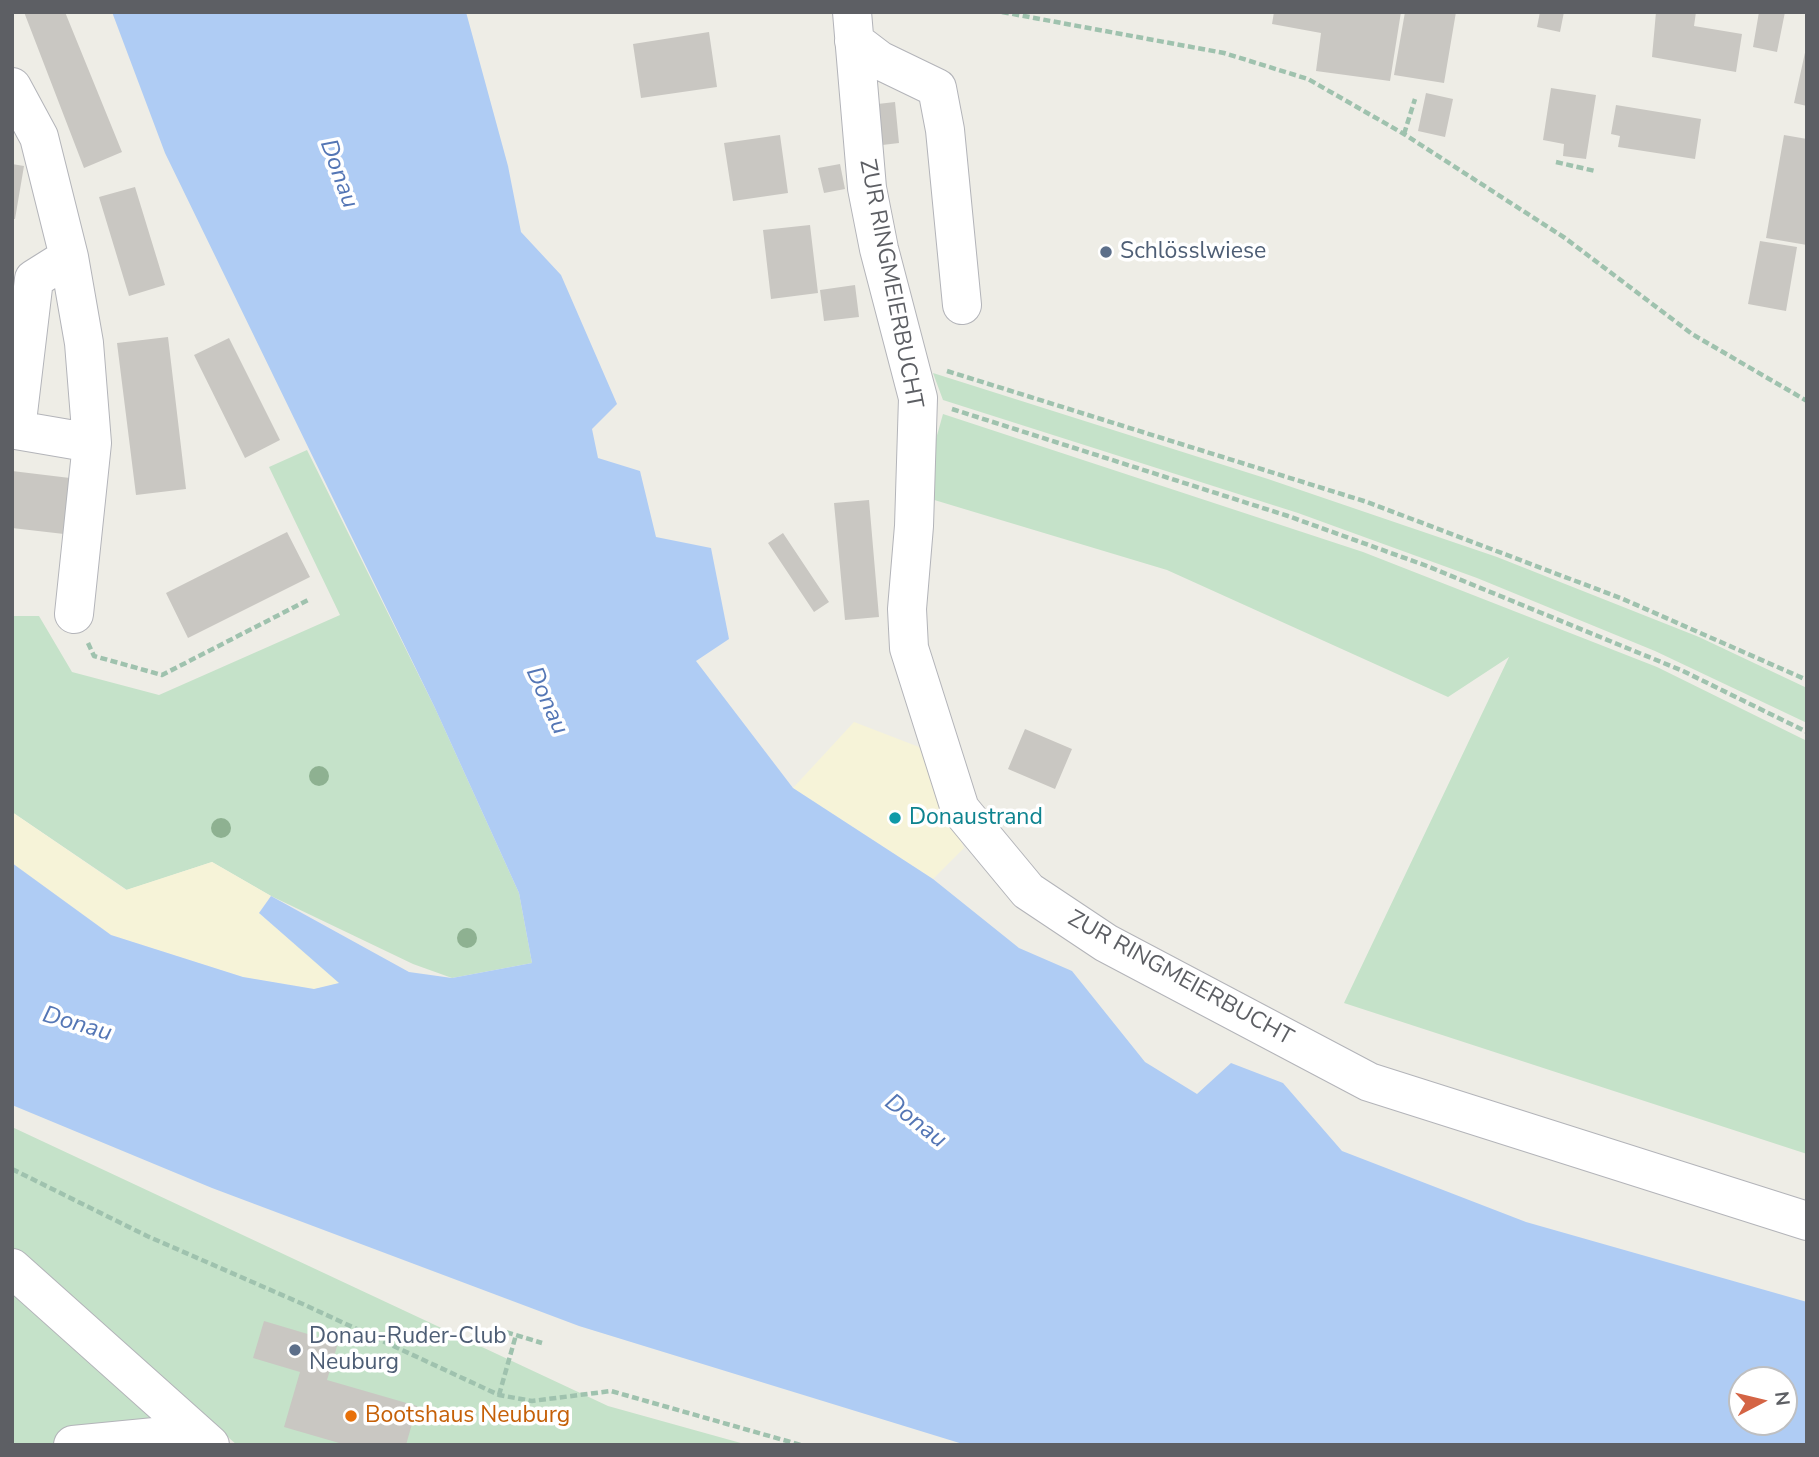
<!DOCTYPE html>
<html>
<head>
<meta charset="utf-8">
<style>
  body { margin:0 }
  #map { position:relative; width:1819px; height:1457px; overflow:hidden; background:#eeede6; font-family:"Nunito Sans",sans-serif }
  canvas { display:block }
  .frame { position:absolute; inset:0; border:14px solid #5d5f64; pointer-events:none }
  .north { position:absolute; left:1728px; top:1366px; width:70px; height:70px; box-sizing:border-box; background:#fff; border:2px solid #bebfc1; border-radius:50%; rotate:83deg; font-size:19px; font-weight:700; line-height:28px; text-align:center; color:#5d5f64 }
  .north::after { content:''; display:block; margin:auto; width:24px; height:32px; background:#d46445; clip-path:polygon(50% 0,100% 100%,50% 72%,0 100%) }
</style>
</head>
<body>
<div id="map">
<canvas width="1819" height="1457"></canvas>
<div class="frame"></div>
<div class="north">N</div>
</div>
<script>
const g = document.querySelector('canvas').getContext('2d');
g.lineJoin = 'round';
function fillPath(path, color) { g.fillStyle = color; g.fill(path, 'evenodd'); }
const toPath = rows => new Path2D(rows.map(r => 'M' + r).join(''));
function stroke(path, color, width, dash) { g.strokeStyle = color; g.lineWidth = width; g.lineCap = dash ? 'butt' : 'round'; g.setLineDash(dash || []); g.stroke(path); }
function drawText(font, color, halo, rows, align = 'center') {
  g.font = font + ' "Nunito Sans",sans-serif'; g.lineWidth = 7; g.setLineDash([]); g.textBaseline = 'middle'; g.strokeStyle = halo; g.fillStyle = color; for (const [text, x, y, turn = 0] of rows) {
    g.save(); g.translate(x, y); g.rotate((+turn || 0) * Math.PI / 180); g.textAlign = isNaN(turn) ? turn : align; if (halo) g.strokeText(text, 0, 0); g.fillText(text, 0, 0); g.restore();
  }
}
const green = toPath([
  [933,373,1268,479,1497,557,1699,637,1807,688,1807,723,1655,651,1477,578,1298,513,943,400],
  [943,414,1363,552,1657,667,1807,741,1807,1154,1344,1003,1509,657,1448,697,1167,570,931,499,934,446],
  [307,450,435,708,519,893,532,963,452,978,413,964,271,896,212,862,127,890,12,812,12,616,39,616,72,672,159,695,340,615,269,467],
  [12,1127,608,1406,748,1445,237,1445,221,1431,154,1445,12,1445]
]);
const sand = toPath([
  [854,722,919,747,964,848,933,879,793,788],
  [12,812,126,890,212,862,271,896,259,913,340,983,314,989,243,977,111,935,12,863]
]);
const water = toPath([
  [112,12,466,12,508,166,521,232,561,275,617,404,592,429,598,458,640,471,656,537,711,548,729,639,696,661,793,788,933,879,1019,948,1072,971,1145,1062,1197,1094,1231,1063,1283,1083,1342,1151,1526,1222,1807,1302,1807,1445,966,1445,579,1326,212,1188,12,1105,12,863,111,935,243,977,314,989,339,983,259,913,271,896,409,972,452,978,532,963,519,893,435,708,165,153],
  [1742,1380,1784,1380,1784,1422,1742,1422]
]);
const building = toPath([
  [24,12,65,12,122,152,84,168],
  [1274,12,1401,12,1390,81,1316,71,1321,33,1272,24],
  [1405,12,1456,12,1444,83,1394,75],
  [1540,12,1564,12,1560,32,1537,27],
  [1656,12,1696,12,1694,26,1742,34,1736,72,1652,57],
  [1759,12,1785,12,1777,52,1753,47],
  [709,32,717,87,641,98,633,44],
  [1806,48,1807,48,1807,106,1794,103],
  [1551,88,1596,95,1586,159,1563,156,1564,144,1543,140],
  [1426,93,1453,99,1445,137,1418,131],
  [895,102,899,143,874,146,869,105],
  [1616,105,1701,119,1695,159,1618,147,1620,136,1611,134],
  [780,135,788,193,733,201,724,143],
  [1784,135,1807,139,1807,245,1766,238],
  [12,164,24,166,15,219,12,219],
  [840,164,845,189,824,193,818,168],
  [135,187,165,285,129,296,99,197],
  [810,225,818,293,771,299,763,230],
  [1760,241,1797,247,1786,311,1748,304],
  [855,285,859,317,824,321,820,290],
  [168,337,186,489,136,495,117,343],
  [229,338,280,440,245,458,194,355],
  [12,471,70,478,64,534,12,528],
  [869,500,879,617,845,620,834,503],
  [287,532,310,577,188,638,166,593],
  [783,533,829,602,814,612,768,543],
  [1025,729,1072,749,1055,789,1008,769],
  [264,1321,338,1343,327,1380,417,1406,406,1445,346,1445,284,1427,300,1372,253,1358]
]);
const path = toPath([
  [1002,12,1224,53,1308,79,1404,134,1565,238,1692,334,1807,401],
  [1404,134,1415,99],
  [1556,162,1595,171],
  [947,371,1367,502,1623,599,1807,680],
  [952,409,1288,516,1427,566,1683,671,1807,732],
  [88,643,94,656,162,675,310,599],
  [12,1169,147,1236,305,1305,499,1395,532,1401,611,1391,801,1445],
  [496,1329,542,1343],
  [499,1395,516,1335]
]);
const minor = toPath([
  [852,12,867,188,879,249,918,398,914,526,907,609,909,648,960,809,1028,891,1106,943,1369,1082,1807,1221],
  [854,41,879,60,937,88,945,130,962,305],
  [12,87,39,137,69,257,84,343,92,443,16,430,34,279,69,257],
  [74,614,92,443],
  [12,1268,210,1445],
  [73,1445,196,1433]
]);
const trees = [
  [319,776],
  [221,828],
  [467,938]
];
const markers = [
  [1106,252,7,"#5c6f8a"],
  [895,818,7,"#0f9aa8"],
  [295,1350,7,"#5c6f8a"],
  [351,1416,7,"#e8710a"]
];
const serviceNames = [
  ["Schlösslwiese",1120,252],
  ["Donau-Ruder-Club",309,1337],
  ["Neuburg",309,1363]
];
const streetNames = [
  ["ZUR RINGMEIERBUCHT",890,284,79],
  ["ZUR RINGMEIERBUCHT",1180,979,29]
];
const cultureNames = [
  ["Donaustrand",909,818]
];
const foodNames = [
  ["Bootshaus Neuburg",365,1416]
];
const waterNames = [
  ["Donau",338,174,70],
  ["Donau",546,701,66],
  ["Donau",77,1025,16],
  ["Donau",915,1122,38]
];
fillPath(green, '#c5e2c9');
fillPath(sand, '#f6f3d8');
fillPath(water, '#afccf4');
fillPath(building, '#c9c7c2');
stroke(minor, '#b3b4b9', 40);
stroke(path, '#9fc2ae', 4.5, [7, 3.5]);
stroke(minor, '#fff', 38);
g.fillStyle = '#8eb191';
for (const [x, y] of trees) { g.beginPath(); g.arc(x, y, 10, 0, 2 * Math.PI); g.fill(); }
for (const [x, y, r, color] of markers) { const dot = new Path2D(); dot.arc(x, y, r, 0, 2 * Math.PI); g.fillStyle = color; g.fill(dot); stroke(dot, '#fff', 2.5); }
drawText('23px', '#4e5e75', '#fff', serviceNames, 'left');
drawText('23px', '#5d5f64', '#fff', streetNames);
drawText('23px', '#0d838f', '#fff', cultureNames, 'left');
drawText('23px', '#c56008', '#fff', foodNames, 'left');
drawText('italic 24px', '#5476b5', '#fff', waterNames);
</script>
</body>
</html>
